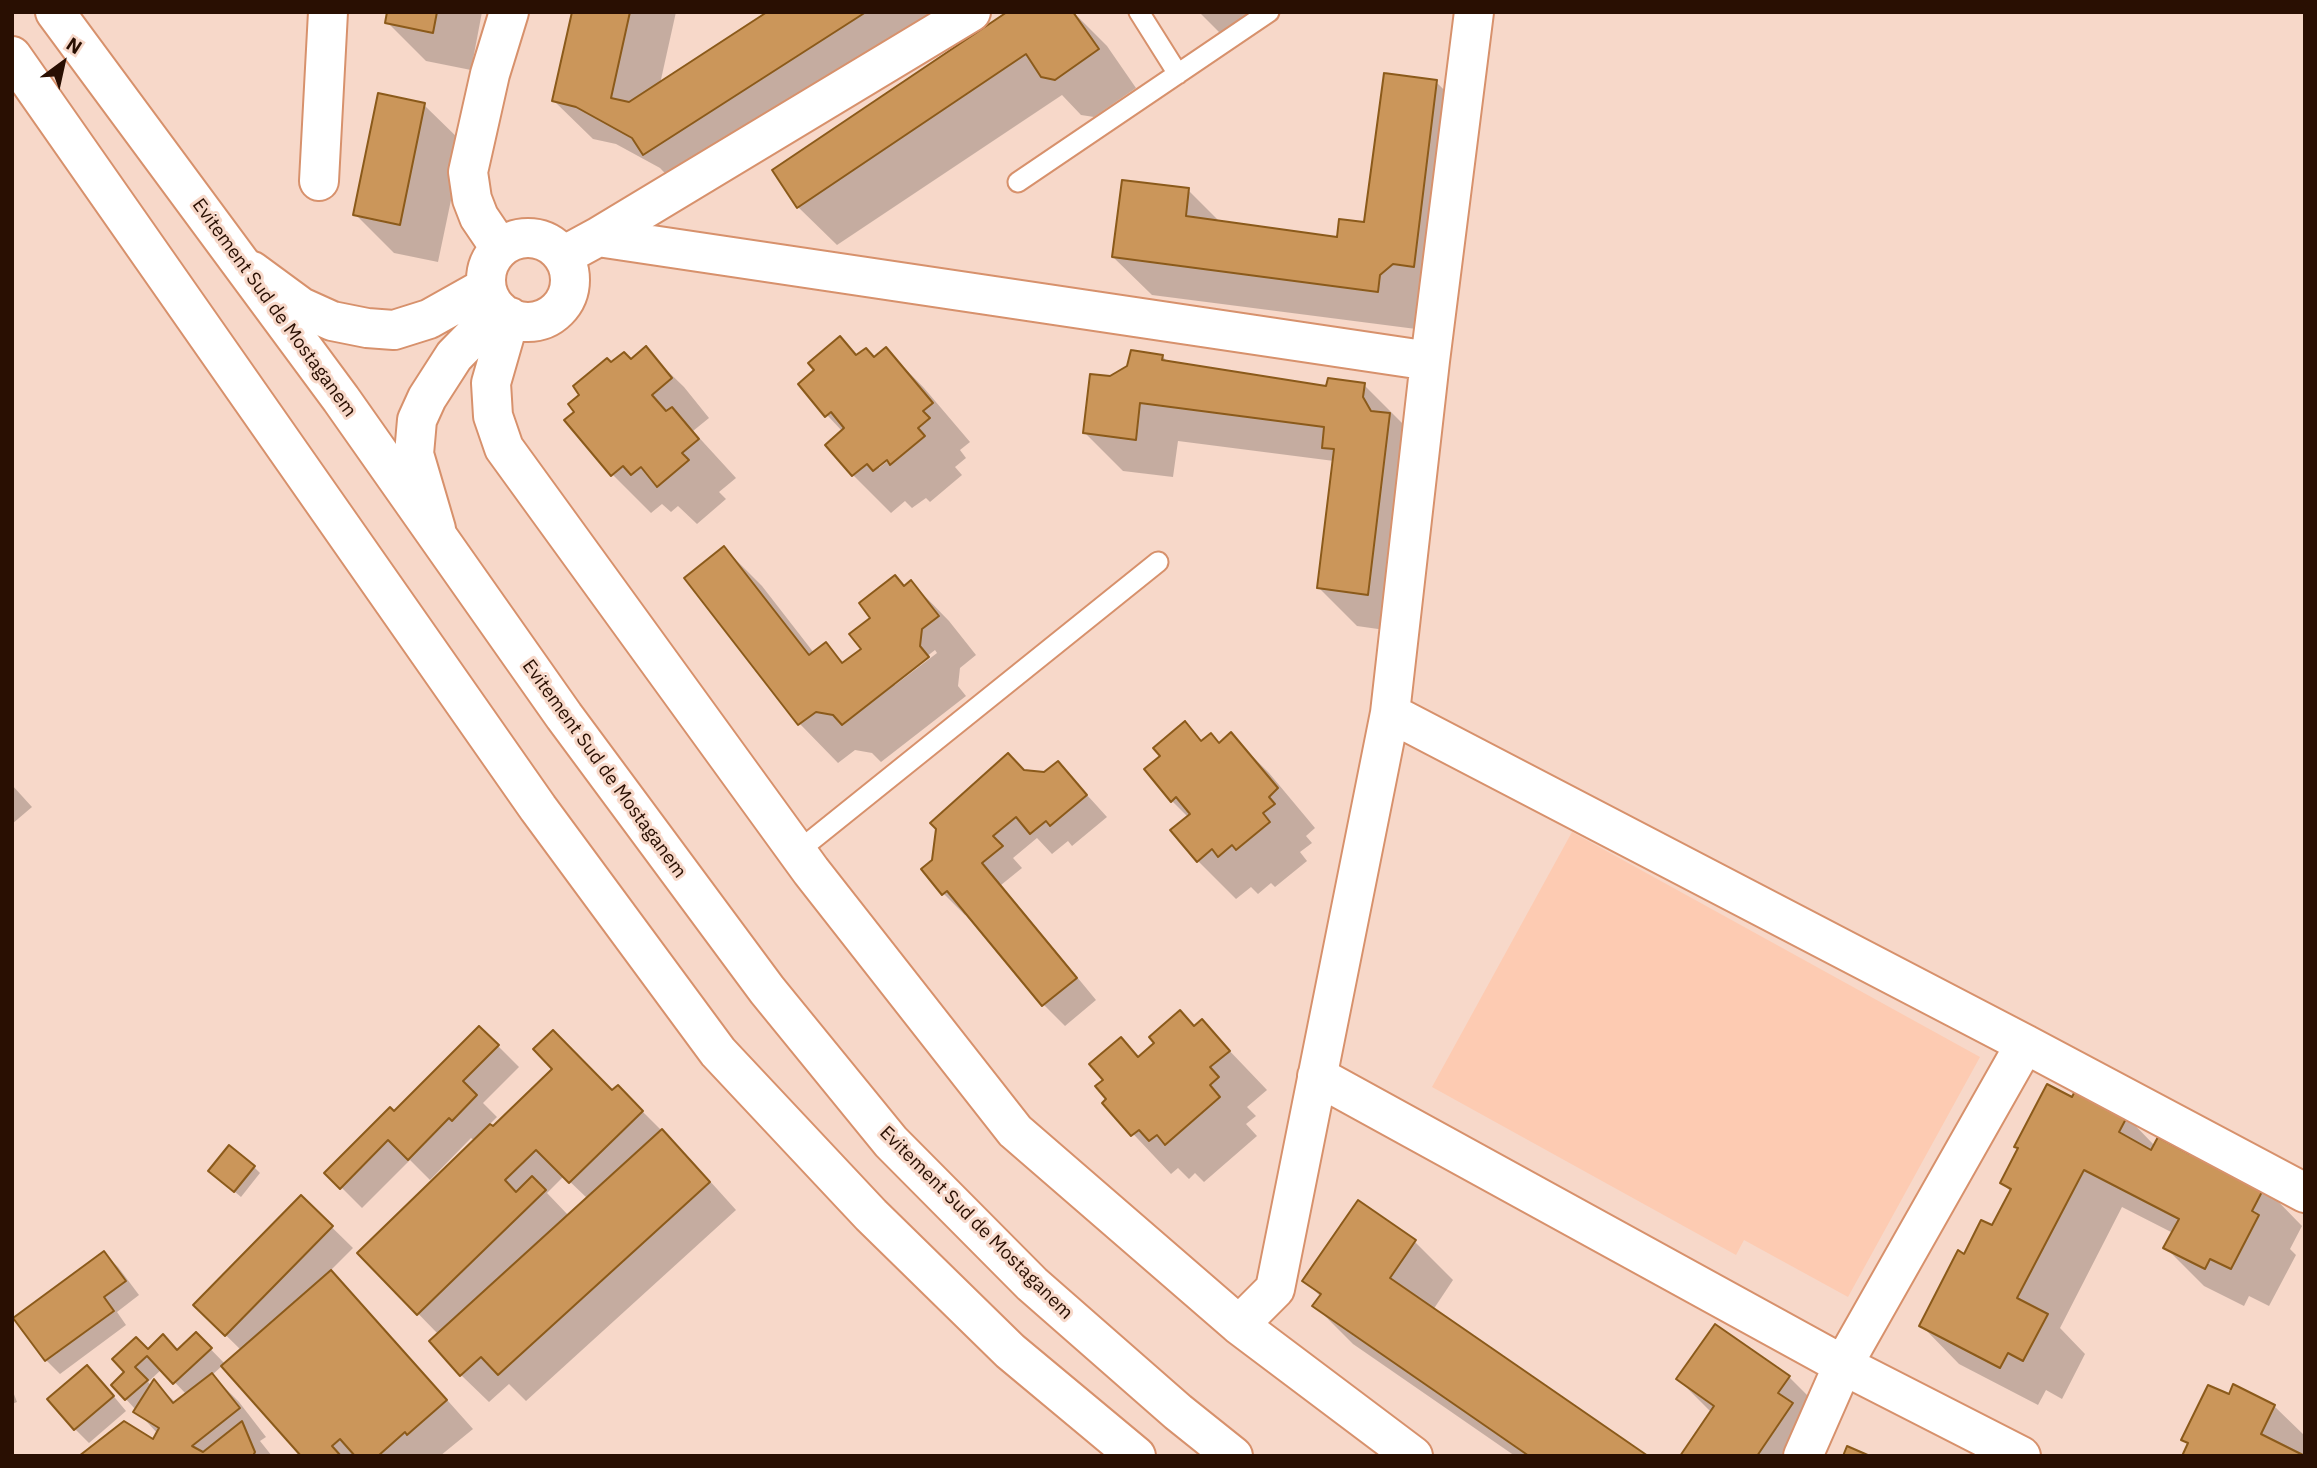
<!DOCTYPE html>
<html>
<head>
<meta charset="utf-8">
<style>
  body { margin:0 }
  #map { position:relative; width:2317px; height:1468px; overflow:hidden; background:#f7d8c9; font-family:"IBM Plex Sans",sans-serif }
  canvas { display:block }
  .frame { position:absolute; inset:0; border:14px solid #290f02; pointer-events:none }
  .north { position:absolute; left:28px; top:28px; width:70px; height:70px; -webkit-text-stroke:5px #f7d8c9; paint-order:stroke; rotate:33deg; font-size:19px; font-weight:700; line-height:28px; text-align:center; color:#290f02 }
  .north::after { content:''; display:block; margin:auto; width:24px; height:32px; background:#290f02; clip-path:polygon(50% 0,100% 100%,50% 72%,0 100%) }
</style>
</head>
<body>
<div id="map">
<canvas width="2317" height="1468"></canvas>
<div class="frame"></div>
<div class="north">N</div>
</div>
<script>
const g = document.querySelector('canvas').getContext('2d');
g.lineJoin = 'round';
function fill(path, color) { g.fillStyle = color; g.fill(path, 'evenodd'); }
const shape = rows => new Path2D(rows.map(r => 'M' + r).join(''));
function strokePath(path, color, width, dash) { g.strokeStyle = color; g.lineWidth = width; g.lineCap = dash ? 'butt' : 'round'; g.setLineDash(dash || []); g.stroke(path); }
function write(font, color, halo, rows, align = 'center') {
  g.font = font + ' "IBM Plex Sans",sans-serif'; g.lineWidth = 6; g.setLineDash([]); g.textBaseline = 'middle'; g.strokeStyle = halo; g.fillStyle = color; for (const [text, x, y, turn = 0] of rows) {
    g.save(); g.translate(x, y); g.rotate((+turn || 0) * Math.PI / 180); g.textAlign = isNaN(turn) ? turn : align; if (halo) g.strokeText(text, 0, 0); g.fillText(text, 0, 0); g.restore();
  }
}
const built = shape([
  [1572,832,1980,1057,1848,1297,1744,1240,1736,1255,1432,1087]
]);
const shadow = shape([
  [389,12,482,12,471,70,426,61,387,22],
  [573,12,676,12,660,84,770,12,963,12,683,192,660,168,616,144,593,139,554,101],
  [1073,12,1107,46,1136,88,1094,117,1081,115,1062,95,837,245,798,207],
  [1199,12,1265,12,1225,38],
  [1436,82,1475,120,1416,329,1152,295,1113,257,1188,190,1221,223,1338,239,1366,224],
  [424,105,463,143,438,262,394,253,355,214],
  [840,338,858,356,874,359,886,349,924,388,970,442,960,450,966,458,955,467,962,475,930,502,926,498,912,508,905,501,891,513,853,475,843,432,827,415,817,371],
  [894,456,879,468,879,464],
  [645,349,684,387,709,418,693,431,736,478,719,492,726,499,697,524,678,506,671,512,662,504,651,513,613,475,566,420,576,412,611,364,631,361],
  [1162,356,1168,362,1328,388,1364,385,1402,423,1402,427,1428,453,1406,633,1357,626,1319,588,1334,461,1178,441,1173,477,1123,471,1084,432,1110,378],
  [724,548,762,586,814,653,826,645,844,663,863,649,872,618,911,582,949,621,976,655,960,668,958,686,966,696,881,762,872,753,855,750,838,763,800,724,686,578],
  [935,650,937,653,895,685,893,683],
  [1185,724,1203,742,1220,744,1231,735,1269,773,1315,828,1306,836,1312,843,1300,852,1307,861,1275,887,1271,883,1258,894,1251,887,1236,899,1198,861,1173,830,1188,817,1172,801,1162,757],
  [1058,763,1107,817,1072,846,1068,841,1052,854,1037,838,1013,858,1022,868,1001,885,1096,1000,1065,1026,1044,1005,967,913,965,915,944,894,1025,771,1045,774],
  [12,785,32,807,12,824],
  [1202,1022,1267,1090,1247,1107,1256,1116,1246,1124,1257,1136,1204,1182,1195,1173,1189,1179,1178,1168,1171,1174,1104,1103,1139,1058,1195,1028],
  [498,1046,519,1067,483,1103,497,1117,489,1125,493,1129,612,1092,618,1087,690,1159,736,1210,526,1401,509,1384,489,1402,461,1375,439,1335,359,1253,475,1141,471,1138,430,1180,410,1160,362,1208,327,1173,394,1113],
  [564,1176,588,1199,569,1216,547,1193],
  [2073,1099,2127,1117,2155,1146,2191,1156,2264,1187,2302,1226,2290,1249,2296,1255,2269,1306,2249,1296,2244,1306,2204,1286,2166,1248,2173,1233,2122,1207,2060,1328,2085,1354,2062,1399,2046,1390,2038,1405,1959,1364,1921,1325,1965,1256,1993,1227,2011,1192,2002,1183,2019,1150,2016,1147],
  [254,1167,260,1173,241,1197,217,1177],
  [301,1197,353,1248,330,1271,358,1300,473,1429,440,1456,303,1456,223,1365,212,1375,239,1402,266,1437,260,1441,272,1456,81,1456,154,1441,158,1434,113,1385,148,1351,178,1352,196,1334,226,1365,242,1351,195,1305],
  [162,1369,187,1395,176,1403,154,1382,152,1386,148,1382],
  [1358,1203,1415,1242,1453,1280,1433,1310,1645,1456,1515,1456,1353,1344,1315,1306,1321,1297,1305,1281],
  [104,1253,118,1267,139,1295,117,1312,126,1325,60,1374,46,1360],
  [1789,1377,1827,1415,1817,1430,1830,1443,1821,1456,1682,1456,1712,1413,1678,1379],
  [101,1381,126,1411,89,1443,75,1429],
  [2234,1386,2274,1406,2305,1436,2305,1456,2184,1456,2189,1446,2183,1439,2229,1397],
  [12,1389,17,1402,12,1404]
]);
const building = shape([
  [387,12,437,12,433,33,385,23,387,12],
  [572,12,630,12,611,98,629,102,767,12,866,12,643,155,632,138,576,107,552,101,572,12],
  [1007,12,1073,12,1099,49,1055,80,1041,77,1026,54,797,208,772,170,1007,12],
  [1384,73,1437,80,1414,267,1393,264,1380,275,1378,292,1112,257,1122,180,1189,188,1186,216,1337,237,1339,219,1364,222,1384,73],
  [378,93,425,103,400,225,353,215,378,93],
  [840,336,856,355,866,348,874,357,886,347,933,403,923,411,930,418,918,428,925,436,890,465,887,460,873,471,867,464,852,476,825,445,844,428,831,412,825,417,798,384,814,370,808,363,840,336],
  [646,346,672,378,652,395,666,411,672,407,699,439,682,453,689,460,657,487,641,467,631,475,623,466,611,476,564,420,574,412,568,404,579,395,573,386,607,358,611,362,624,352,631,359,646,346],
  [1131,350,1163,355,1162,360,1326,386,1328,378,1365,383,1363,397,1371,411,1390,413,1368,595,1317,588,1334,449,1322,448,1324,427,1140,403,1136,440,1083,433,1090,374,1110,376,1127,366,1131,350],
  [724,546,809,655,826,642,842,663,861,649,849,634,870,618,859,603,895,575,904,586,911,580,939,616,922,629,920,646,929,657,842,725,833,715,816,712,798,725,684,578,724,546],
  [1185,721,1201,741,1211,733,1219,743,1231,732,1278,788,1269,797,1275,804,1263,813,1270,822,1236,850,1232,845,1218,857,1212,849,1197,862,1170,830,1190,814,1176,797,1171,802,1144,769,1160,756,1153,748,1185,721],
  [1008,753,1024,770,1044,772,1058,761,1087,795,1050,826,1046,821,1030,834,1016,817,993,836,1003,846,982,863,1077,978,1042,1006,947,891,942,895,921,869,932,860,936,829,930,823,1008,753],
  [1180,1010,1194,1026,1202,1019,1230,1051,1210,1067,1219,1077,1210,1085,1220,1097,1165,1145,1157,1135,1149,1141,1139,1130,1131,1136,1102,1103,1106,1099,1095,1086,1103,1080,1089,1064,1121,1037,1138,1057,1154,1043,1149,1037,1180,1010],
  [479,1026,499,1045,463,1081,477,1095,452,1121,449,1118,408,1160,388,1140,340,1189,324,1173,390,1107,394,1111,479,1026],
  [553,1030,612,1090,618,1085,643,1111,569,1183,536,1150,505,1180,516,1192,532,1176,546,1190,417,1315,357,1253,490,1124,493,1126,552,1069,533,1049,553,1030],
  [2047,1084,2072,1097,2076,1089,2128,1115,2119,1132,2151,1150,2158,1137,2190,1154,2193,1148,2265,1186,2252,1211,2259,1215,2231,1269,2210,1259,2205,1269,2163,1248,2179,1219,2084,1170,2017,1298,2048,1314,2023,1361,2008,1353,2000,1368,1919,1326,1958,1250,1964,1254,1981,1220,1992,1225,2011,1189,2000,1183,2018,1148,2014,1147,2047,1084],
  [662,1129,710,1182,498,1375,481,1357,460,1376,429,1341,662,1129],
  [229,1145,255,1166,234,1192,208,1171,229,1145],
  [301,1195,333,1226,225,1336,193,1305,301,1195],
  [1358,1200,1416,1240,1390,1278,1648,1456,1529,1456,1312,1306,1321,1294,1302,1281,1358,1200],
  [104,1251,126,1281,104,1297,114,1311,45,1361,13,1318,104,1251],
  [331,1270,447,1400,407,1435,405,1432,378,1456,355,1456,340,1439,332,1446,341,1456,301,1456,221,1366,331,1270],
  [1715,1324,1790,1376,1778,1393,1793,1403,1757,1456,1680,1456,1714,1406,1676,1379,1715,1324],
  [196,1332,212,1348,173,1384,147,1356,135,1367,148,1380,125,1400,111,1385,124,1372,112,1359,136,1337,148,1349,163,1334,177,1350,196,1332],
  [87,1365,114,1396,74,1430,47,1399,87,1365],
  [212,1373,240,1408,192,1446,203,1452,242,1421,255,1452,253,1456,79,1456,124,1421,153,1439,159,1428,133,1412,154,1379,173,1403,212,1373],
  [2233,1384,2275,1405,2261,1434,2305,1456,2182,1456,2188,1443,2181,1440,2208,1385,2229,1394,2233,1384],
  [1847,1446,1870,1456,1843,1456,1847,1446]
]);
const service = shape([
  [1139,12,1178,74],
  [1018,182,1269,12],
  [797,852,1158,562]
]);
const minor = shape([
  [319,181,328,12],
  [598,237,971,12],
  '486 280a42 42 0 1 1 84 0a42 42 0 1 1-84 0Z',
  [500,248,479,217,472,199,468,172,490,74,509,12],
  [563,256,598,237,1430,361],
  [252,271,301,307,332,321,367,328,394,330,429,319,486,287],
  [510,317,491,383,493,416,504,448,811,871,1015,1131,1239,1325,1413,1456],
  [436,529,414,454,417,420,427,398,454,356,499,310],
  [1390,713,2025,1044,2305,1193],
  [1317,1076,1843,1365,2021,1456],
  [1239,1325,1275,1289,1390,713,1430,361,1474,12],
  [1803,1456,1843,1365,2025,1044]
]);
const trunk = shape([
  [55,12,341,399,564,716,767,990,891,1142,1032,1284,1178,1412,1233,1456],
  [12,56,538,808,718,1052,871,1215,1010,1351,1136,1456]
]);
const streetNames = [
  ["Evitement Sud de Mostaganem",274,308,54],
  ["Evitement Sud de Mostaganem",604,769,54],
  ["Evitement Sud de Mostaganem",976,1223,45]
];
fill(built, '#fdcbb2');
fill(shadow, '#0003');
fill(building, '#cb965a');
strokePath(building, '#8b5a1a', 2);
strokePath(service, '#d7916c', 23);
strokePath(minor, '#d7916c', 42);
strokePath(trunk, '#d7916c', 42);
strokePath(service, '#fff', 19);
strokePath(minor, '#fff', 38);
strokePath(trunk, '#fff', 38);
write('19px', '#290f02', '#f7d8c9', streetNames);
</script>
</body>
</html>
